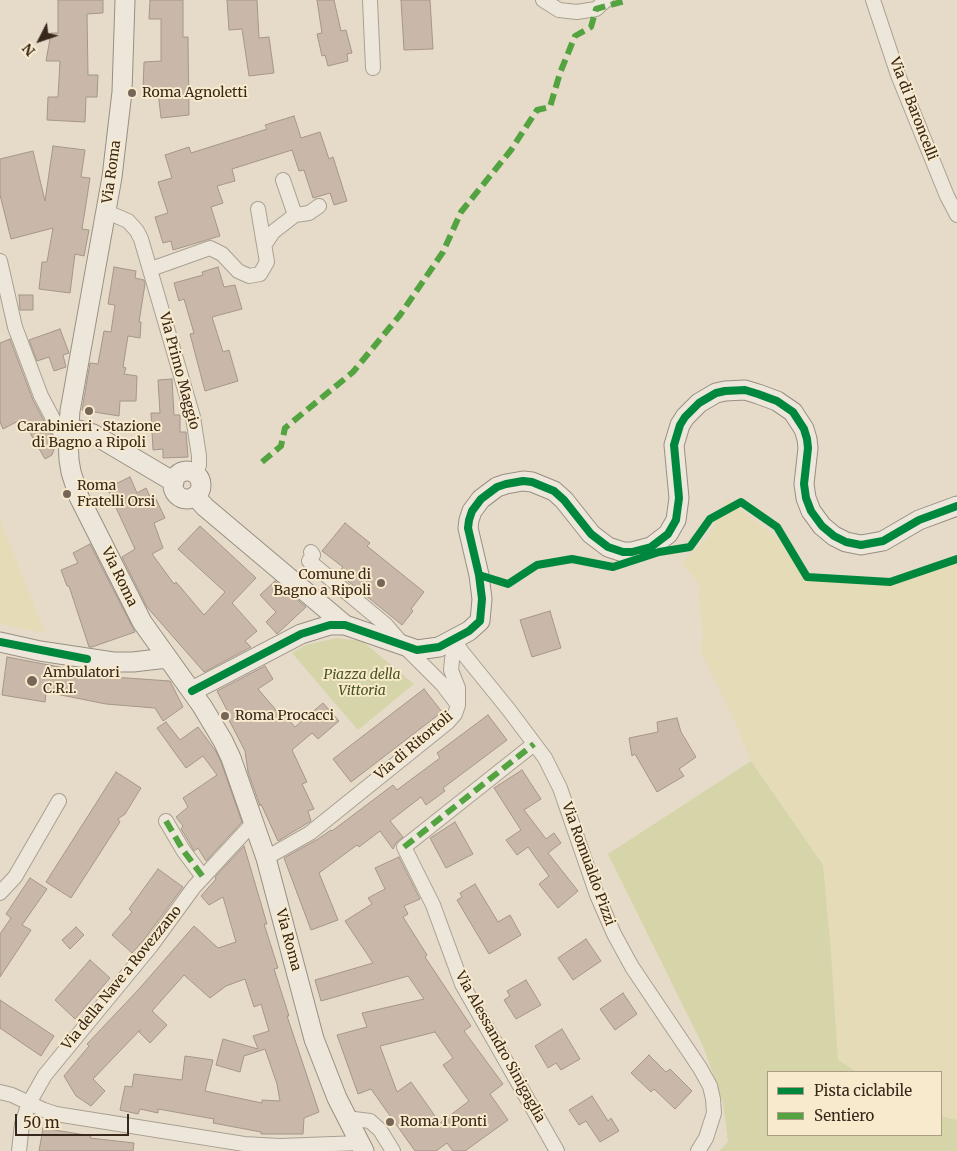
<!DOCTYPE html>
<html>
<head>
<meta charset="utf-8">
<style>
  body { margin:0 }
  #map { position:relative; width:957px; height:1151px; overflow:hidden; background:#e5dbc8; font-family:Merriweather,serif }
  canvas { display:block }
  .legend { position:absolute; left:767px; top:1071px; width:175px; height:65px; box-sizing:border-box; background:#f8eacc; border:1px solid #ab9c85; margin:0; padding:6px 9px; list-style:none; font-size:15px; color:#38271b }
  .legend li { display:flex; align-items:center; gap:10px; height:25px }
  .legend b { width:25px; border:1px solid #ab9c85 }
  .north { position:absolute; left:15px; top:15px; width:50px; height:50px; -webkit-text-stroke:4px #f8eacc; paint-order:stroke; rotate:229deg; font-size:14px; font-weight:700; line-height:20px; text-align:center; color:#38271b }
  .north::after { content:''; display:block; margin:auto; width:18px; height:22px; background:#38271b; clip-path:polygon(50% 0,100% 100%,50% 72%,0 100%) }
  .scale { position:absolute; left:15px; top:1114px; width:114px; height:22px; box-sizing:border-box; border:2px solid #38271b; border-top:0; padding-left:6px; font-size:15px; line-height:18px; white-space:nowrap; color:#38271b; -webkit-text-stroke:4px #f8eacc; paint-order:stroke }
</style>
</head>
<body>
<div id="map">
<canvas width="957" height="1151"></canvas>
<ul class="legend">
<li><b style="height:6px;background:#00873e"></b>Pista ciclabile</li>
<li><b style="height:6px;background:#53a340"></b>Sentiero</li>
</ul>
<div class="north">N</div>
<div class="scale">50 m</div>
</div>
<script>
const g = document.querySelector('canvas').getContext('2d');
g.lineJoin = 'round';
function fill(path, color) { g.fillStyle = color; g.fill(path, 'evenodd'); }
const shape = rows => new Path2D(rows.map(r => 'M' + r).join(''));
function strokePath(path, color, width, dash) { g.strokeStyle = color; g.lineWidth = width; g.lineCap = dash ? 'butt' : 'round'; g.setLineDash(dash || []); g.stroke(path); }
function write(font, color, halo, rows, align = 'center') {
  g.font = font + ' Merriweather,serif'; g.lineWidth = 4; g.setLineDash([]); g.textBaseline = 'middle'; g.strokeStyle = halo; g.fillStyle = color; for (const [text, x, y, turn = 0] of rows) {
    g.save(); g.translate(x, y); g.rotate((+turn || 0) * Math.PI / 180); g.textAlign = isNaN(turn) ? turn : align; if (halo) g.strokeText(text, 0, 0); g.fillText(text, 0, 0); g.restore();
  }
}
const farmland = shape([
  [727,499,776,537,807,577,890,582,957,559,957,1120,941,1116,941,1072,857,1072,838,1060,831,952,823,865,751,761,731,713,701,652,703,632,698,590,701,585,681,563,708,537],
  [0,519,45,633,0,624]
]);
const green = shape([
  [336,638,362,641,414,684,358,730,292,653,306,645],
  [751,761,823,865,831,952,838,1060,857,1072,768,1072,768,1135,941,1135,941,1116,957,1120,957,1151,719,1151,728,1142,723,1102,703,1046,608,854]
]);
const building = shape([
  [58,0,103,0,103,13,87,14,88,75,98,75,97,97,86,97,85,122,47,120,48,97,58,97,60,61,46,61,51,33,58,33,58,0],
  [150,0,183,0,183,37,188,37,189,115,161,118,158,91,143,91,144,62,161,61,161,19,149,19,150,0],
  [227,0,257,0,259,38,269,37,274,73,249,76,242,29,229,30,227,0],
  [317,0,334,0,341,31,346,30,352,53,347,54,348,61,328,66,325,55,322,56,317,34,322,33,317,0],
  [401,0,430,0,433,49,404,50,401,0],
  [294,116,301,138,320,132,329,159,333,157,347,201,334,205,330,193,313,198,304,170,299,171,292,150,232,169,235,181,217,186,223,203,211,207,220,236,173,250,171,241,163,243,155,217,168,213,158,182,172,178,165,155,189,147,191,153,267,129,265,125,294,116],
  [53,146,85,150,81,177,90,178,82,229,89,230,84,256,75,254,70,293,39,289,42,262,47,262,53,228,11,239,0,195,0,159,33,151,45,201,53,146],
  [114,267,136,271,135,278,144,280,145,284,139,322,141,322,140,338,128,336,123,367,126,368,124,374,137,376,136,401,120,401,119,416,82,410,90,363,98,364,104,331,111,332,115,305,108,304,114,267],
  [218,267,224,287,235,285,242,309,212,317,223,352,229,350,238,381,205,391,190,334,194,333,184,299,179,301,174,283,203,275,202,272,218,267],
  [19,295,33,295,33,310,20,310,19,295],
  [60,329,69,353,63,355,66,367,54,371,49,357,37,361,29,340,60,329],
  [10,339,33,400,51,434,57,441,52,455,45,459,22,419,3,429,0,422,0,343,10,339],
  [172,379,174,415,180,415,180,432,186,432,188,457,163,458,163,449,153,450,151,413,160,413,158,380,172,379],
  [130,477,137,493,146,488,151,499,155,497,165,518,154,523,163,548,152,554,174,584,176,582,204,615,225,592,178,549,200,526,256,578,232,603,257,631,245,641,251,647,204,672,147,607,122,557,135,549,107,488,130,477],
  [345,523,370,543,367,546,424,592,411,609,413,611,402,625,338,573,343,567,322,551,345,523],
  [90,544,135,632,92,647,89,647,69,586,67,586,61,570,78,563,73,553,90,544],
  [275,581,306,607,277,634,266,622,276,612,260,595,275,581],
  [550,611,561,648,532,657,520,620,550,611],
  [7,657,112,677,170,681,183,707,163,721,155,708,106,704,46,692,45,702,2,695,7,657],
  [265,666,273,679,258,689,282,717,285,715,295,727,323,703,339,721,318,739,312,733,292,750,307,782,302,784,314,809,308,811,311,821,278,841,261,804,260,806,248,772,245,751,228,718,230,716,217,691,265,666],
  [424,689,442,712,351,782,333,759,424,689],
  [488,715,507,740,443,788,445,791,426,805,421,797,390,821,403,837,396,843,393,849,380,831,359,847,357,845,319,873,338,920,311,930,284,858,318,839,331,830,332,831,393,785,397,790,440,758,437,753,488,715],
  [677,718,681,732,696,757,679,769,684,776,657,792,635,754,632,756,629,738,658,732,657,722,677,718],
  [166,722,180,740,198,727,215,750,221,762,242,822,206,861,198,848,194,851,189,842,181,829,183,826,176,817,188,807,183,798,217,775,203,756,186,768,157,728,166,722],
  [522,770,541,799,524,810,546,839,554,833,561,843,548,853,578,891,558,908,539,884,549,876,528,847,517,855,506,840,521,830,494,788,522,770],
  [116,772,141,788,125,814,118,819,120,822,71,898,46,882,116,772],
  [455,822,473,854,446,868,430,838,455,822],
  [244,846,267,924,264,924,278,968,274,969,289,1016,287,1016,319,1112,304,1118,303,1134,261,1134,261,1132,213,1123,214,1119,158,1109,158,1113,140,1109,138,1114,120,1110,125,1086,132,1087,134,1074,182,1080,185,1056,213,1060,205,1091,262,1103,262,1100,280,1101,277,1084,265,1049,244,1056,240,1072,216,1065,223,1039,258,1049,253,1036,269,1031,261,1004,254,1007,245,979,226,986,210,998,184,975,152,1011,167,1025,150,1043,139,1032,140,1030,94,1078,93,1079,105,1091,91,1106,76,1096,64,1076,89,1046,87,1044,139,989,194,926,218,948,236,942,223,897,209,905,201,896,216,879,215,877,244,846],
  [399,857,420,899,404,906,408,914,403,917,427,955,425,957,471,1026,464,1031,503,1084,490,1094,508,1120,465,1151,453,1151,447,1143,436,1151,415,1151,371,1089,358,1094,337,1035,367,1027,362,1013,424,999,408,976,321,1001,315,980,373,963,345,921,372,904,368,898,385,889,375,868,399,857],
  [435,1032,453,1058,443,1065,469,1101,440,1123,411,1082,397,1092,380,1046,435,1032],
  [158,869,183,887,143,941,132,953,112,935,132,912,129,909,158,869],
  [30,878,47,889,22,925,31,930,0,977,0,934,11,918,6,914,30,878],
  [475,884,498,922,510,915,521,935,489,954,457,900,462,897,460,893,475,884],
  [76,927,84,935,70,949,62,940,76,927],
  [586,939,601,961,573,980,558,958,586,939],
  [90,960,110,978,75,1019,55,1000,90,960],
  [526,980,541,1005,516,1019,504,1000,510,996,507,991,526,980],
  [623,993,637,1014,615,1030,600,1009,623,993],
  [0,1000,54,1036,41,1056,0,1028,0,1000],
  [562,1029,580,1059,561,1070,556,1063,548,1068,535,1046,562,1029],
  [649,1055,666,1072,670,1069,692,1091,675,1109,654,1089,651,1092,631,1073,649,1055],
  [592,1096,608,1121,611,1118,619,1131,600,1142,586,1121,579,1125,569,1110,592,1096],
  [43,1128,91,1136,90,1138,134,1143,133,1151,39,1151,43,1128]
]);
const street = shape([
  [370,0,373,68],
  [543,0,559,10,577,12,596,9,606,0],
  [873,0,898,75,947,196,957,215],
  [107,212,128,221,137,231,141,239,193,417,199,456,199,465,196,474],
  [295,215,309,213,319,206],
  [265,244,273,232,295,215,283,180],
  [0,261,15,327,41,396,59,430,69,431],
  [151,269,210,248,222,254,238,271,249,276,260,274,267,262,258,209],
  [311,552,313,555,309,561,386,625,406,648,442,684,458,705],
  [454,640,462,652,509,710,545,758,560,788,597,895,614,934,632,967,700,1068,710,1086,713,1099,714,1113,706,1138,698,1151],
  [534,744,404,847,433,905,462,984,557,1151],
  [166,821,183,850,203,877],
  [266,858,310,833,448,722,455,714,458,705,458,688,451,670,454,640],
  [0,893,15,877,59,801],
  [0,1092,12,1095,44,1110,56,1114,244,1144,280,1146,360,1143],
  [346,1118,370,1121,380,1130,393,1151],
  [19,1151,22,1124,29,1103,45,1075,151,946,194,887,254,822]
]);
const secondary = shape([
  [125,0,122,92,112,177,70,411,68,439,69,460,71,472,79,497,142,622,202,706,223,741,231,758,266,858,314,1039,337,1098,364,1151],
  [69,431,78,430,93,434,174,482],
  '173 485a14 14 0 1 1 28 0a14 14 0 1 1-28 0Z',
  [195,496,205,507,345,625],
  [0,642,40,651,113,662,133,662,167,658],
  [192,691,301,634,330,625,345,625,417,650,439,647,469,631,480,621,482,599,479,575,468,528,469,520,472,511,481,499,497,487,506,484,523,481,532,482,554,491,564,500,591,534,608,547,623,552,632,552,651,547,668,534,676,520,679,498,674,445,680,425,685,417,699,403,716,393,725,391,745,390,758,394,777,401,793,412,804,429,807,439,808,448,804,484,806,498,811,511,822,526,834,536,846,542,861,545,883,541,919,520,957,506]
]);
const quiet = shape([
  [262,462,281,446,285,428,353,372,400,315,443,252,461,212,511,150,537,110,550,107,560,73,575,36,591,27,596,9,628,0],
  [166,821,183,850,203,877],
  [404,847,534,744]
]);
const cycleway = shape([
  [479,575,508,584,537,565,572,559,613,567,659,552,690,547,710,519,741,502,777,527,807,577,890,582,957,559],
  [0,642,87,659],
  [192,691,301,634,330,625,345,625,417,650,439,647,469,631,480,621,482,599,479,575,468,528,469,520,472,511,481,499,497,487,506,484,523,481,532,482,554,491,564,500,591,534,608,547,623,552,632,552,651,547,668,534,676,520,679,498,674,445,680,425,685,417,699,403,716,393,725,391,745,390,758,394,777,401,793,412,804,429,807,439,808,448,804,484,806,498,811,511,822,526,834,536,846,542,861,545,883,541,919,520,957,506]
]);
const markers = [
  [132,93,5,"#756658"],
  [89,411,5,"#756658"],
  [67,494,5,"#756658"],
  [381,583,5,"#756658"],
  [32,681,6,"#756658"],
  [225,716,5,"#756658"],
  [390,1122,5,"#756658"]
];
const poiNames = [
  ["Roma Agnoletti",142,93],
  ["Carabinieri . Stazione",89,427,"center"],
  ["di Bagno a Ripoli",89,443,"center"],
  ["Roma",77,486],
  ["Fratelli Orsi",77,502],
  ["Comune di",371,575,"right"],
  ["Bagno a Ripoli",371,591,"right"],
  ["Ambulatori",43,673],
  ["C.R.I.",43,689],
  ["Roma Procacci",235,716],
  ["Roma I Ponti",400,1122]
];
const streetNames = [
  ["Via di Baroncelli",913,109,69],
  ["Via Roma",112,172,-82],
  ["Via Primo Maggio",179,371,75],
  ["Via Roma",119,577,64],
  ["Via di Ritortoli",414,746,-40],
  ["Via Romualdo Pizzi",588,864,70],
  ["Via Roma",288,940,75],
  ["Via della Nave a Rovezzano",122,978,-51],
  ["Via Alessandro Sinigaglia",500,1047,61]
];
const parkNames = [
  ["Piazza della",362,675],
  ["Vittoria",362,691]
];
fill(farmland, '#e6dbb7');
fill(green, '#d6d4a9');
fill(building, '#c9b8a9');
strokePath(building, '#a59688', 1);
strokePath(street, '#aaa092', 16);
strokePath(secondary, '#998f82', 21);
strokePath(street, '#ece6db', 14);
strokePath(secondary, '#ece6db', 19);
strokePath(quiet, '#53a340', 6, [12, 6]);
strokePath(cycleway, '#00873e', 8);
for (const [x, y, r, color] of markers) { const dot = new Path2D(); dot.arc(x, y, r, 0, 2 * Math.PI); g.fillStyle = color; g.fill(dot); strokePath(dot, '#f8eacc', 2); }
write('14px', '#38271b', '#f8eacc', poiNames, 'left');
write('14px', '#38271b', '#f8eacc', streetNames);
write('italic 14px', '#4a5620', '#f8eacc', parkNames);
</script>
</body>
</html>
